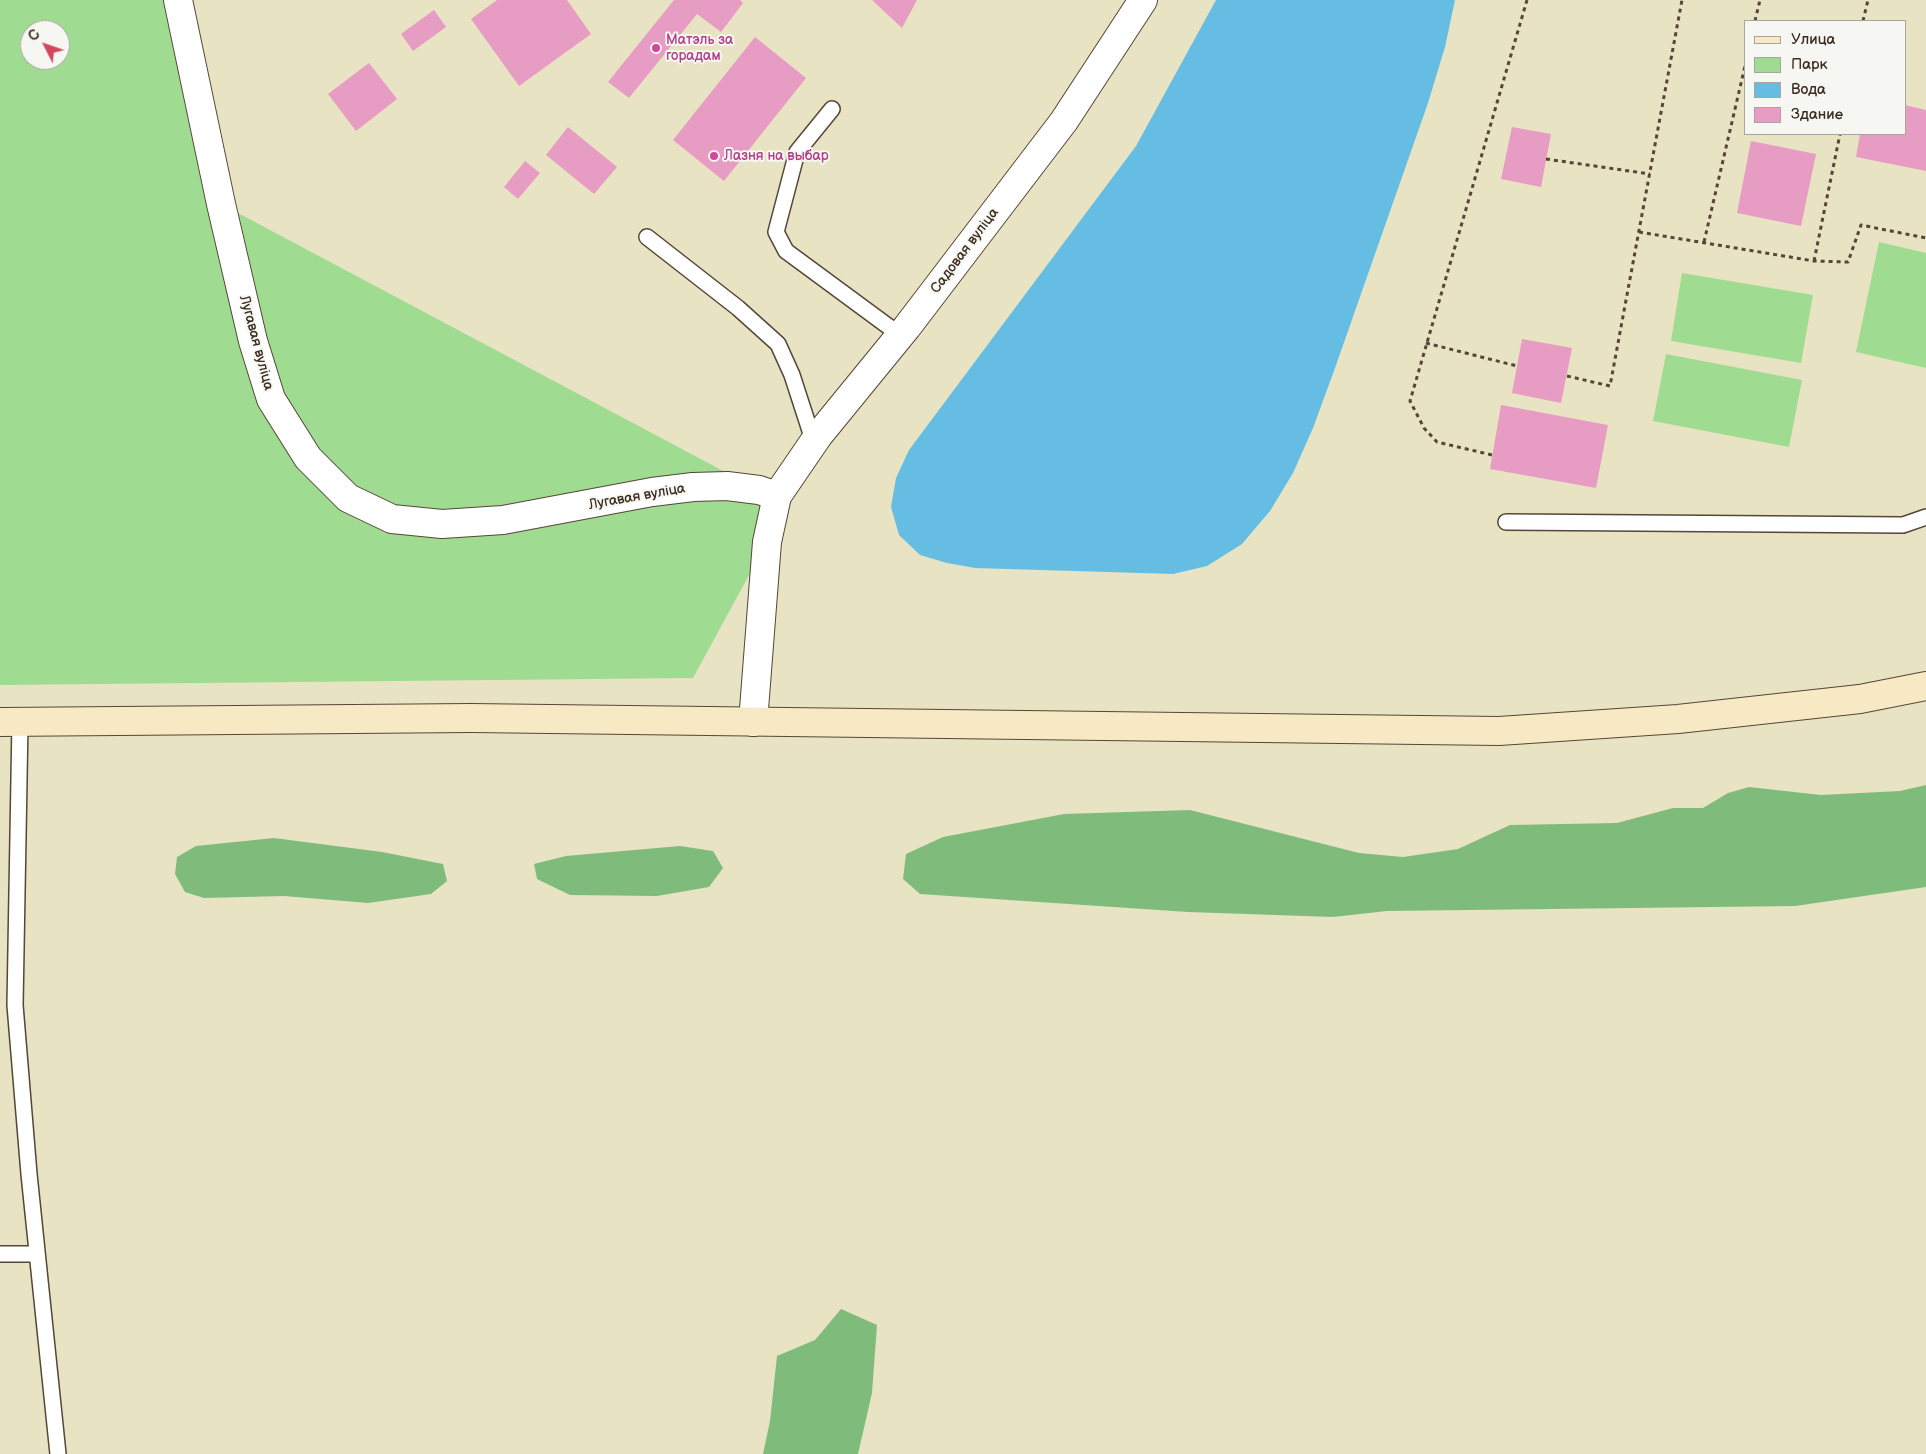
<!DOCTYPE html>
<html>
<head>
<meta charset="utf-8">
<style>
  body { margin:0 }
  #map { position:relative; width:1926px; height:1454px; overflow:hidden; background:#e8e3c3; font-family:"Balsamiq Sans",sans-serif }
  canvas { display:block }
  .legend { position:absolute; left:1744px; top:20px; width:162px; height:115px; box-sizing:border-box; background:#f6f6f2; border:1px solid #aba49d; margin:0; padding:6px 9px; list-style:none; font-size:15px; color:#3b2a1e }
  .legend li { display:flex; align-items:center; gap:10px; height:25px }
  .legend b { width:25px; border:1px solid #aba49d }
  .north { position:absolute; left:20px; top:20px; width:50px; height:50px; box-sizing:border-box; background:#f6f6f2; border:1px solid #aba49d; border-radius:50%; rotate:311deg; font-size:14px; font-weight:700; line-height:20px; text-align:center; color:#3b2a1e }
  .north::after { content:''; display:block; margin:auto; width:18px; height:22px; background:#d1495b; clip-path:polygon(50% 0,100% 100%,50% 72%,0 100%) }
</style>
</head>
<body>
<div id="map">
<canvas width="1926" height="1454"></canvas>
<ul class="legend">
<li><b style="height:6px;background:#f7e9c3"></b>Улица</li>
<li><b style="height:14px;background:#9fdc91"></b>Парк</li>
<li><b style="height:14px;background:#66bde3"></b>Вода</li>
<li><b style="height:14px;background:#e79cc3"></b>Здание</li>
</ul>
<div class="north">С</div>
</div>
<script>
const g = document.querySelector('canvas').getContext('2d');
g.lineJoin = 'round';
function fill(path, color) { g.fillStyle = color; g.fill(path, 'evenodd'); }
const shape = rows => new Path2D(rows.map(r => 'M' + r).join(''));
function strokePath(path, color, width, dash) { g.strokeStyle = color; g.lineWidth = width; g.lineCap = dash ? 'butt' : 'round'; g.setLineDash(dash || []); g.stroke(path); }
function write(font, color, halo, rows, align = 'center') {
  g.font = font + ' "Balsamiq Sans",sans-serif'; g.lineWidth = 4; g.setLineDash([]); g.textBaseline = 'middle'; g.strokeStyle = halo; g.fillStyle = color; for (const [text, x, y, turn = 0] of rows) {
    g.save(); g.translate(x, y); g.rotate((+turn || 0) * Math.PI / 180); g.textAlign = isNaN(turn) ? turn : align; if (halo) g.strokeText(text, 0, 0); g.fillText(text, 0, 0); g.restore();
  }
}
const green = shape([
  [0,0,178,0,221,204,759,490,767,542,693,678,0,685],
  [30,30,60,30,60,60,30,60],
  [1879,242,1926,253,1926,368,1856,352],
  [1682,273,1813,295,1801,363,1671,341],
  [1666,354,1802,380,1789,447,1653,421]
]);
const forest = shape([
  [1926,785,1926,887,1795,906,1387,911,1333,917,1188,912,920,894,903,879,906,854,943,837,1064,814,1190,810,1359,853,1403,857,1458,849,1510,825,1617,823,1673,808,1703,808,1728,793,1749,787,1821,795,1900,791],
  [274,838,382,852,443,864,447,881,431,894,368,903,284,896,204,898,185,892,175,874,177,857,196,846],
  [680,846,713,851,723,868,709,887,657,896,570,895,537,879,534,864,566,856],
  [841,1309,877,1325,872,1393,858,1454,763,1454,770,1421,777,1356,815,1340]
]);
const water = shape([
  [1216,0,1455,0,1445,47,1428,103,1335,368,1313,428,1293,473,1270,511,1242,544,1207,566,1173,574,975,568,947,563,920,555,899,535,891,507,896,478,909,450,1136,146]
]);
const building = shape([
  [497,0,567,0,591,34,519,86,471,19],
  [674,0,740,0,743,3,721,32,697,14,629,98,608,82],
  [872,0,917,0,902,28],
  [434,10,446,27,413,51,401,34],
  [755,37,806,78,724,181,673,140],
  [369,63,397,99,356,131,328,94],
  [1905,105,1926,110,1926,171,1856,157,1860,134,1905,134],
  [568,127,617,167,594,194,546,155],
  [1512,127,1551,134,1541,187,1501,179],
  [1751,141,1816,154,1801,226,1737,213],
  [525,161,540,173,518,199,504,187],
  [1522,339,1572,348,1561,403,1512,393],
  [1501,405,1608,425,1596,488,1490,469]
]);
const path = shape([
  [1755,21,1760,0],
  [1863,21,1868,0],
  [1546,159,1650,174],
  [1639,232,1814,261,1848,262,1861,225,1926,238],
  [1704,242,1745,66],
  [1814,261,1840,134],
  [1426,343,1517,366],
  [1567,376,1610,386,1682,0],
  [1492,455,1437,442,1424,428,1410,401,1527,0]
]);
const service = shape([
  [832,109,797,152,776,232,786,251,900,335],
  [647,237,738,308,778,344,792,375,814,443],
  [1506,522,1903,525,1926,517],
  [20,722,15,1005,29,1174,58,1454],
  [0,1254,37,1254]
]);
const minor = shape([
  [178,0,221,204,253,341,271,399,308,458,348,498,392,519,442,524,503,520,652,492,693,487,727,486,759,490,777,496]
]);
const tertiary = shape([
  [753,722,767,542,777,496,818,436,907,327,1064,121,1143,0]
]);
const secondary = shape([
  [0,722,471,718,1499,731,1678,719,1860,699,1926,686]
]);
const markers = [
  [656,48,5,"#d1479c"],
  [714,156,5,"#d1479c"]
];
const hotelNames = [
  ["Матэль за",666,40],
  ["горадам",666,56],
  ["Лазня на выбар",724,156]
];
const streetNames = [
  ["Садовая вуліца",965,251,-53],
  ["Лугавая вуліца",256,343,75],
  ["Лугавая вуліца",637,497,-10]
];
fill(green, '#9fdc91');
fill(forest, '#7fbc7b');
fill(water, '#66bde3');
fill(building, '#e79cc3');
strokePath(service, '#554637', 18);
strokePath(minor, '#554637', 30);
strokePath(tertiary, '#554637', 30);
strokePath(secondary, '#554637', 30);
strokePath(path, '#554637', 3, [4, 4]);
strokePath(service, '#fff', 15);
strokePath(minor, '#fff', 28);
strokePath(tertiary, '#fff', 28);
strokePath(secondary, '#f7e9c3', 28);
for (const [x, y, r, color] of markers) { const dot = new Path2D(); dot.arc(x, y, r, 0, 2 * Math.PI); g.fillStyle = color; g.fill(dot); strokePath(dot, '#f6f6f2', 2); }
write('14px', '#b23c85', '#f6f6f2', hotelNames, 'left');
write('14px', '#3b2a1e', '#f6f6f2', streetNames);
</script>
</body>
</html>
